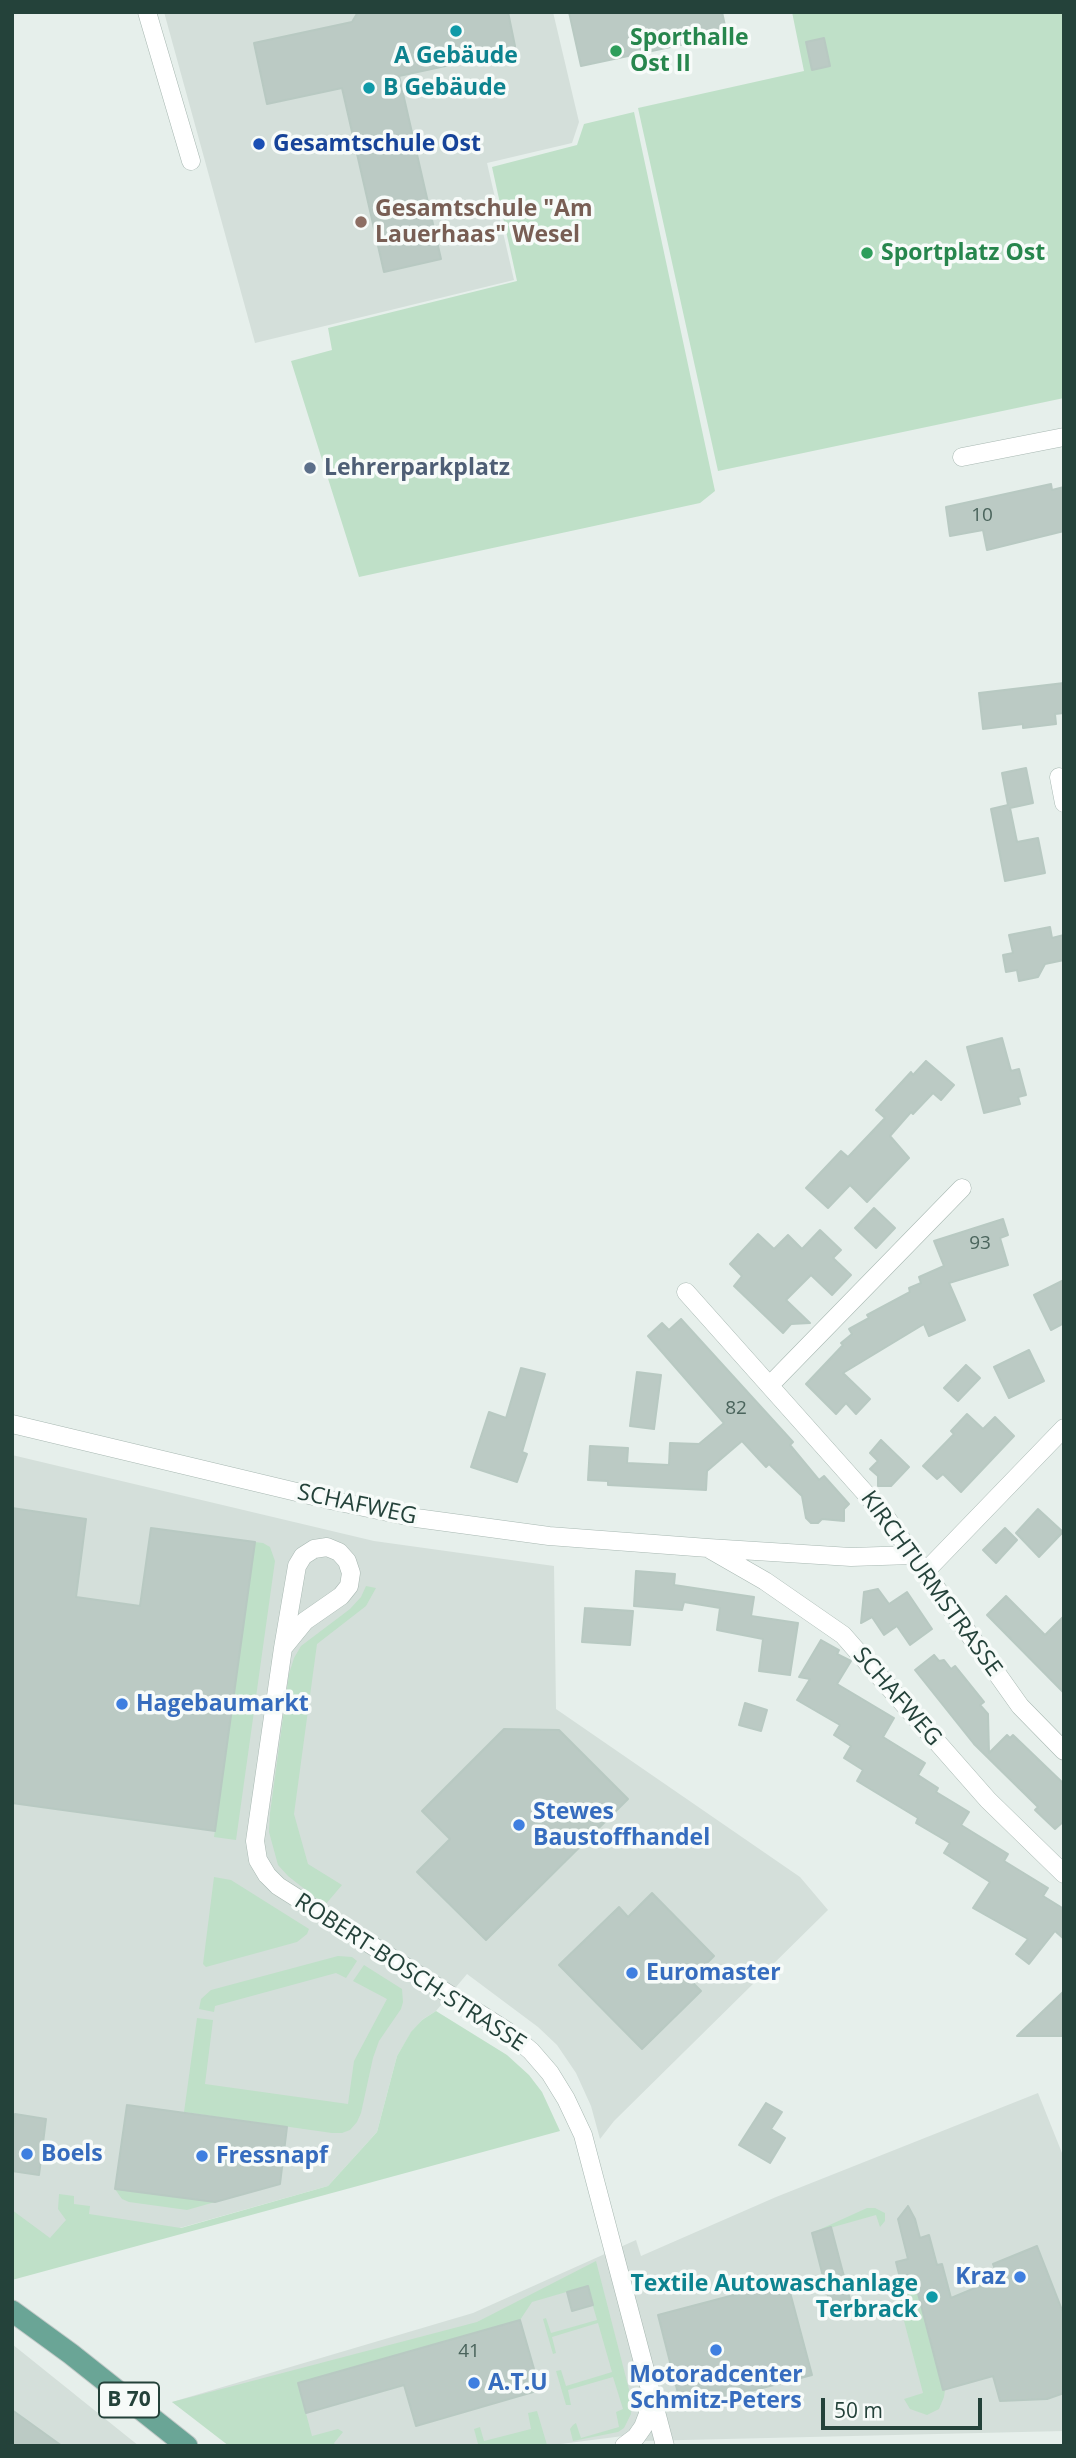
<!DOCTYPE html>
<html>
<head>
<meta charset="utf-8">
<style>
  body { margin:0 }
  #map { position:relative; width:1076px; height:2458px; overflow:hidden; background:#e6efeb; font-family:"Open Sans",sans-serif }
  canvas { display:block }
  .frame { position:absolute; inset:0; border:14px solid #24423a; pointer-events:none }
  .scale { position:absolute; left:821px; top:2398px; width:161px; height:32px; box-sizing:border-box; border:4px solid #24423a; border-top:0; padding-left:9px; font-size:21px; line-height:24px; white-space:nowrap; color:#24423a; -webkit-text-stroke:5px #f7fbf9; paint-order:stroke }
</style>
</head>
<body>
<div id="map">
<canvas width="1076" height="2458"></canvas>
<div class="frame"></div>
<div class="scale">50 m</div>
</div>
<script>
const g = document.querySelector('canvas').getContext('2d');
g.lineJoin = 'round';
function fill(path, color) { g.fillStyle = color; g.fill(path, 'evenodd'); }
const shape = rows => new Path2D(rows.map(r => 'M' + r).join(''));
function strokePath(path, color, width, dash) { g.strokeStyle = color; g.lineWidth = width; g.lineCap = dash ? 'butt' : 'round'; g.setLineDash(dash || []); g.stroke(path); }
function write(font, color, halo, rows, align = 'center') {
  g.font = font + ' "Open Sans",sans-serif'; g.lineWidth = 7; g.setLineDash([]); g.textBaseline = 'middle'; g.strokeStyle = halo; g.fillStyle = color; for (const [text, x, y, turn = 0] of rows) {
    g.save(); g.translate(x, y); g.rotate((+turn || 0) * Math.PI / 180); g.textAlign = isNaN(turn) ? turn : align; if (halo) g.strokeText(text, 0, 0); g.fillText(text, 0, 0); g.restore();
  }
}
const built = shape([
  [164,12,553,12,579,122,572,143,487,163,514,280,255,343],
  [12,1455,374,1541,554,1566,556,1709,800,1877,828,1910,614,2121,600,2139,591,2106,576,2073,557,2045,538,2027,467,1974,436,2011,422,2020,411,2033,397,2056,377,2132,328,2186,14,2275,12,2273],
  [1038,2093,1064,2158,1064,2431,641,2441,639,2434,545,2446,233,2446,172,2402,473,2313,636,2240,641,2256,776,2197],
  [12,2344,139,2446,12,2446]
]);
const green = shape([
  [792,12,1064,12,1064,398,718,471,638,108,804,71],
  [634,112,715,491,700,503,359,577,291,361,332,350,328,328,517,281,492,167,577,145,584,124],
  [255,1542,263,1543,270,1547,275,1561,236,1840,214,1837],
  [366,1586,376,1588,366,1606,317,1644,294,1814,308,1864,342,1885,325,1905,288,1876,278,1865,269,1832,270,1813,289,1674,294,1658,301,1646,350,1609,361,1597],
  [214,1877,231,1880,309,1929,307,1934,297,1942,206,1967,203,1964],
  [338,1956,352,1957,357,1961,346,1978,336,1973,215,2006,214,2012,199,2009,201,1999,211,1990],
  [364,1965,402,1989,403,2002,401,2009,379,2041,373,2058,361,2113,357,2122,350,2130,342,2133,332,2133,184,2112,197,2018,213,2020,205,2084,348,2104,354,2061,387,1999,353,1981],
  [436,2011,507,2055,529,2075,542,2092,560,2131,12,2280,12,2210,50,2238,66,2220,58,2209,59,2194,74,2196,74,2204,90,2206,89,2214,181,2228,328,2186,377,2132,397,2056,411,2032,422,2020],
  [115,2189,215,2202,187,2210,129,2202,122,2199],
  [867,2208,875,2208,885,2213,885,2221,880,2227,876,2215,812,2233],
  [596,2261,632,2401,631,2414,624,2428,618,2432,573,2441,570,2429,573,2425,576,2423,581,2438,619,2427,616,2412,623,2409,613,2377,568,2390,571,2405,566,2405,556,2371,561,2370,566,2386,612,2372,598,2323,552,2337,556,2353,553,2354,543,2319,546,2318,551,2333,597,2320,587,2286,532,2302,520,2320,298,2383,312,2436,338,2429,343,2432,334,2443,336,2446,229,2446,172,2402,477,2322],
  [914,2278,943,2390,945,2390,944,2397,939,2409,927,2415,910,2409,904,2399,923,2393,894,2283],
  [537,2411,547,2445,473,2446,478,2444,474,2429,480,2427,484,2441,531,2429,528,2413]
]);
const building = shape([
  [358,12,508,12,515,46,515,51,399,76,441,259,384,272,342,88,267,104,254,43,352,22,358,12],
  [569,12,722,12,727,35,581,66,569,12],
  [824,38,830,66,812,70,806,42,824,38],
  [1051,484,1052,490,1064,487,1064,531,987,550,983,530,950,536,946,507,1051,484],
  [1064,683,1064,713,1055,714,1056,724,1023,728,1023,724,983,729,979,693,1064,683],
  [1026,768,1033,803,1010,808,1017,842,1038,838,1045,873,1005,881,991,809,1008,805,1002,773,1026,768],
  [1050,927,1052,938,1064,935,1064,960,1045,964,1038,977,1019,981,1017,970,1006,972,1003,955,1013,953,1009,935,1050,927],
  [1002,1038,1011,1071,1019,1069,1026,1095,1018,1097,1020,1104,984,1113,967,1047,1002,1038],
  [926,1061,954,1085,941,1100,933,1093,913,1114,911,1112,890,1136,909,1158,867,1202,850,1185,828,1208,806,1188,841,1151,848,1157,885,1118,876,1110,911,1072,913,1075,926,1061],
  [874,1208,895,1228,876,1248,855,1228,874,1208],
  [1003,1219,1008,1235,1000,1238,1008,1265,949,1283,965,1320,929,1336,924,1324,843,1373,870,1399,856,1414,846,1403,836,1414,806,1384,843,1345,841,1343,852,1334,849,1329,869,1318,867,1315,910,1292,909,1288,921,1283,919,1277,944,1266,934,1241,1003,1219],
  [820,1230,841,1250,833,1258,851,1275,832,1295,811,1275,786,1300,810,1323,791,1324,783,1333,734,1286,742,1276,730,1264,758,1234,774,1249,788,1235,802,1249,820,1230],
  [1064,1280,1064,1323,1051,1330,1034,1295,1064,1280],
  [681,1319,793,1442,790,1445,819,1480,824,1476,849,1504,844,1509,844,1521,822,1519,818,1523,811,1523,806,1518,802,1496,769,1464,766,1467,742,1441,707,1471,706,1490,608,1485,608,1481,588,1480,590,1446,628,1448,627,1463,669,1465,670,1443,699,1444,724,1423,648,1336,662,1323,669,1330,681,1319],
  [1029,1350,1044,1381,1009,1398,994,1367,1029,1350],
  [966,1365,980,1378,958,1401,944,1388,966,1365],
  [521,1368,545,1374,522,1452,527,1454,517,1482,471,1467,489,1412,506,1418,521,1368],
  [637,1372,661,1375,654,1429,630,1426,637,1372],
  [967,1414,983,1429,995,1417,1014,1436,961,1492,943,1474,937,1479,923,1466,954,1434,951,1431,967,1414],
  [881,1440,909,1467,891,1486,878,1486,878,1476,870,1469,878,1461,870,1453,881,1440],
  [12,1508,86,1519,76,1597,140,1606,151,1528,255,1542,215,1831,12,1803,12,1508],
  [1038,1509,1063,1532,1039,1557,1016,1533,1038,1509],
  [1005,1528,1017,1540,996,1563,983,1550,1005,1528],
  [636,1571,675,1574,674,1585,754,1597,751,1616,798,1623,790,1675,759,1671,763,1639,717,1630,720,1608,684,1602,682,1610,634,1606,636,1571],
  [878,1589,889,1604,907,1592,932,1629,910,1645,897,1626,884,1635,872,1617,861,1623,864,1592,878,1589],
  [1006,1596,1045,1635,1064,1616,1064,1693,987,1615,1006,1596],
  [585,1608,633,1611,630,1645,582,1642,585,1608],
  [821,1640,839,1650,837,1654,851,1661,837,1684,894,1718,883,1737,925,1763,918,1775,938,1788,936,1792,969,1812,961,1825,1008,1854,1004,1861,1048,1888,1043,1896,1064,1909,1064,1939,1055,1931,1029,1964,1016,1954,1028,1939,973,1908,990,1882,944,1853,950,1843,916,1823,918,1818,857,1781,863,1770,844,1758,851,1746,834,1735,840,1725,797,1700,810,1679,799,1677,821,1640],
  [934,1655,939,1661,944,1660,951,1669,955,1666,984,1702,980,1705,988,1714,989,1753,1007,1735,1010,1738,1013,1735,1064,1784,1064,1821,1055,1829,1035,1810,1038,1807,974,1744,915,1670,934,1655],
  [745,1703,767,1710,761,1731,739,1725,745,1703],
  [504,1729,559,1730,628,1799,486,1940,417,1872,450,1839,422,1811,504,1729],
  [652,1893,714,1956,690,1980,701,1991,642,2049,559,1965,619,1907,628,1917,652,1893],
  [1064,1991,1064,2036,1017,2036,1064,1991],
  [766,2103,782,2112,771,2129,785,2138,770,2163,739,2145,766,2103],
  [127,2105,287,2127,280,2184,215,2202,115,2189,127,2105],
  [15,2114,46,2119,39,2175,12,2171,12,2137,15,2114],
  [908,2206,915,2219,920,2238,929,2235,937,2265,942,2264,951,2298,999,2278,993,2264,1037,2246,1064,2315,1064,2393,1047,2399,1000,2401,993,2376,943,2390,914,2278,901,2282,896,2262,908,2259,898,2219,908,2206],
  [831,2227,853,2311,833,2316,812,2233,831,2227],
  [787,2281,812,2375,682,2409,658,2315,787,2281],
  [588,2286,593,2305,572,2311,567,2292,588,2286],
  [520,2320,540,2390,416,2426,404,2385,306,2413,298,2383,520,2320],
  [12,2410,62,2446,12,2446,12,2410]
]);
const minor = shape([
  [147,12,191,161],
  [962,457,1064,437],
  [1059,777,1064,803],
  [686,1292,883,1513,1020,1706,1064,1751],
  [770,1385,962,1188],
  [12,1424,330,1500,416,1518,549,1536,708,1548,851,1557,912,1555],
  [711,1550,765,1581,843,1635,988,1800,1064,1874],
  [925,1572,1064,1428],
  [283,1648,305,1621,341,1596,349,1586,351,1573,347,1561,339,1552,327,1547,314,1549,303,1556,297,1566,283,1648,255,1841,258,1860,267,1875,278,1886,507,2031,531,2051,550,2073,566,2099,583,2135,665,2446],
  [624,2446,636,2437,643,2427,648,2414,647,2399]
]);
const primary = shape([
  [12,2311,71,2354,187,2446]
]);
const markers = [
  [456,31,7,"#0f9aa8"],
  [616,51,7,"#2e9e5b"],
  [369,88,7,"#0f9aa8"],
  [259,144,7,"#1a4fb4"],
  [361,222,7,"#8d6e63"],
  [867,253,7,"#2e9e5b"],
  [310,468,7,"#5c6f8a"],
  [122,1704,7,"#3f7fe0"],
  [519,1825,7,"#3f7fe0"],
  [632,1973,7,"#3f7fe0"],
  [27,2154,7,"#3f7fe0"],
  [202,2156,7,"#3f7fe0"],
  [1020,2277,7,"#3f7fe0"],
  [932,2297,7,"#0f9aa8"],
  [716,2350,7,"#3f7fe0"],
  [474,2383,7,"#3f7fe0"]
];
const numberNames = [
  ["10",982,516],
  ["93",980,1244],
  ["82",736,1409],
  ["41",469,2352]
];
const shields = [
  [129,2400,60]
];
const shieldNames = [
  ["B 70",129,2400]
];
const leisureNames = [
  ["Sporthalle",630,38],
  ["Ost II",630,64],
  ["Sportplatz Ost",881,253]
];
const cultureNames = [
  ["A Gebäude",456,56],
  ["B Gebäude",383,88,"left"],
  ["Textile Autowaschanlage",918,2284,"right"],
  ["Terbrack",918,2310,"right"]
];
const transitNames = [
  ["Gesamtschule Ost",273,144]
];
const educationNames = [
  ["Gesamtschule \"Am",375,209],
  ["Lauerhaas\" Wesel",375,235]
];
const serviceNames = [
  ["Lehrerparkplatz",324,468]
];
const streetNames = [
  ["SCHAFWEG",357,1505,12],
  ["KIRCHTURMSTRASSE",931,1584,54],
  ["SCHAFWEG",897,1697,49],
  ["ROBERT-BOSCH-STRASSE",410,1973,33]
];
const shopNames = [
  ["Hagebaumarkt",136,1704],
  ["Stewes",533,1812],
  ["Baustoffhandel",533,1838],
  ["Euromaster",646,1973],
  ["Boels",41,2154],
  ["Fressnapf",216,2156],
  ["Kraz",1006,2277,"right"],
  ["Motoradcenter",716,2375,"center"],
  ["Schmitz-Peters",716,2401,"center"],
  ["A.T.U",488,2383]
];
fill(built, '#d4dfda');
fill(green, '#bfe0c8');
fill(building, '#bbcac4');
strokePath(building, '#b8c9c2', 2);
strokePath(minor, '#a8b8b2', 19);
strokePath(primary, '#c2cac8', 23);
strokePath(minor, '#fff', 18);
strokePath(primary, '#6aa596', 21);
for (const [x, y, r, color] of markers) { const dot = new Path2D(); dot.arc(x, y, r, 0, 2 * Math.PI); g.fillStyle = color; g.fill(dot); strokePath(dot, '#f7fbf9', 2.5); }
write('19px', '#4a645c', null, numberNames);
for (const [x, y, w] of shields) { const box = new Path2D(); box.roundRect(x - w / 2, y - 17.5, w, 35, 5); g.fillStyle = '#f7fbf9'; g.fill(box); strokePath(box, '#24423a', 2); }
write('bold 21px', '#24423a', null, shieldNames);
write('bold 23px', '#27864d', '#f7fbf9', leisureNames, 'left');
write('bold 23px', '#0d838f', '#f7fbf9', cultureNames);
write('bold 23px', '#164399', '#f7fbf9', transitNames, 'left');
write('bold 23px', '#785e54', '#f7fbf9', educationNames, 'left');
write('bold 23px', '#4e5e75', '#f7fbf9', serviceNames, 'left');
write('23px', '#24423a', '#f7fbf9', streetNames);
write('bold 23px', '#366cbe', '#f7fbf9', shopNames, 'left');
</script>
</body>
</html>
